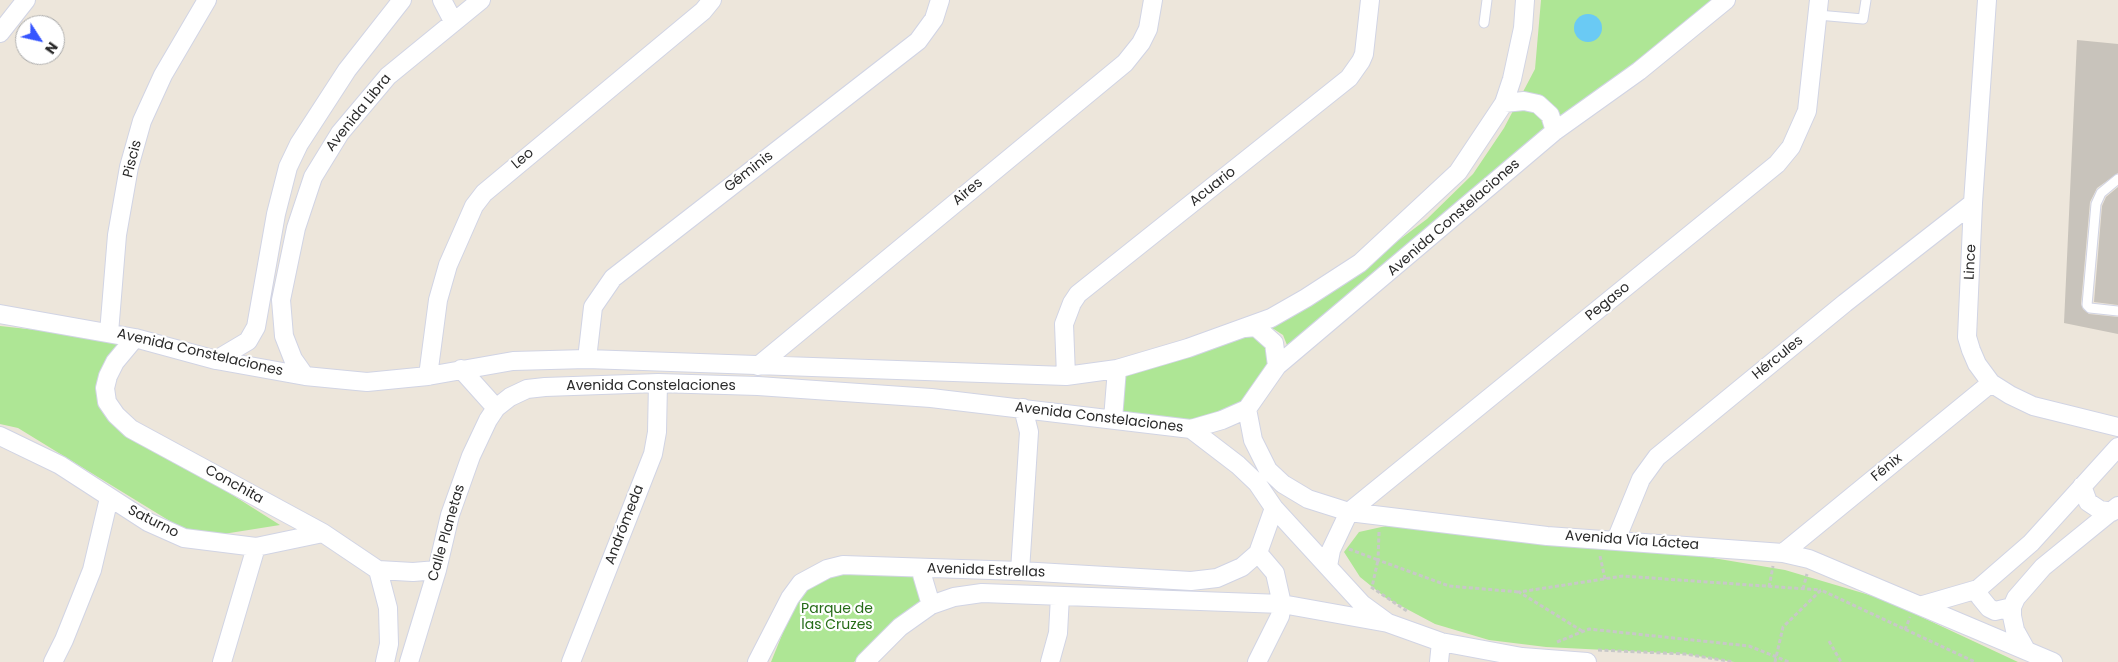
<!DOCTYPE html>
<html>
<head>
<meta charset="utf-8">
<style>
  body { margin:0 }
  #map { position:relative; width:2118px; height:662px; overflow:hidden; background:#ede6db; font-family:Poppins,sans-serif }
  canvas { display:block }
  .north { position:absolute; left:15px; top:15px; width:50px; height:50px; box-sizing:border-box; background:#fff; border:1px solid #aaa; border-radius:50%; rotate:125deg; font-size:14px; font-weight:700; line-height:20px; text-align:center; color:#2a2a2a }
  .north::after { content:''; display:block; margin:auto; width:18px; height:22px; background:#3655ff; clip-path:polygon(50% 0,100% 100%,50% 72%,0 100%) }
</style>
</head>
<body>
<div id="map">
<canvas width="2118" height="662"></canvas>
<div class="north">N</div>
</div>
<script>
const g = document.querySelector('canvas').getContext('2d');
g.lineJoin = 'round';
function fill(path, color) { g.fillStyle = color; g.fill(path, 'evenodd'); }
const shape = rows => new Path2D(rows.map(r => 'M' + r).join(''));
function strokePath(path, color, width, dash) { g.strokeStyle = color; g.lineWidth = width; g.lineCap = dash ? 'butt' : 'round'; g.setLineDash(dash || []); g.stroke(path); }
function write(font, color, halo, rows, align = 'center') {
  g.font = font + ' Poppins,sans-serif'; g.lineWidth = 4.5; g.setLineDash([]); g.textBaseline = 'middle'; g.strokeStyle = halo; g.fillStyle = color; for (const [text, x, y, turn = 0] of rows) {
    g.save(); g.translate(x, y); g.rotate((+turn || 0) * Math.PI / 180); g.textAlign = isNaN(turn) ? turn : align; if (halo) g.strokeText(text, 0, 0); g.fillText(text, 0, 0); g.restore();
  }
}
const green = shape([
  [1541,0,1719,0,1640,68,1287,345,1283,335,1266,324,1383,252,1427,219,1473,174,1504,128,1535,69],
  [0,326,128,340,114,354,112,419,280,525,217,535,186,531,18,428,0,424],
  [1260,334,1275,357,1248,401,1199,422,1120,411,1122,376,1238,335],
  [1386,526,1683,553,1785,570,1883,599,2018,662,1734,662,1685,654,1546,647,1489,640,1435,624,1386,598,1360,577,1344,552,1359,532],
  [832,573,913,575,925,599,890,625,854,662,771,662,797,598,806,584]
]);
const water = shape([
  '1574 28a14 14 0 1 1 28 0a14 14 0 1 1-28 0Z'
]);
const building = shape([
  [2077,40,2118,44,2118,173,2097,188,2090,202,2081,304,2083,309,2089,314,2118,317,2118,334,2064,323],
  [2118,187,2118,305,2094,302,2102,206,2106,197]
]);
const path = shape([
  [1379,532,1378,560,1449,586,1519,592],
  [1349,549,1378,560,1372,587],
  [1600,556,1605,579],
  [1371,587,1407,611],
  [1769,587,1773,566],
  [1803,589,1807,574],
  [1905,630,1910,617],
  [1582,631,1519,592,1623,576,1821,590],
  [1829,641,1841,662],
  [1557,642,1589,629,1749,646,1789,662],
  [1598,650,1685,654,1734,662],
  [1775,662,1783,627,1821,590,1975,662]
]);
const lane = shape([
  [1818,15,1863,19,1866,0],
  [1484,23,1487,0],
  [2118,179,2101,193,2096,204,2087,305,2090,308,2118,311]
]);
const street = shape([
  [442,0,453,21],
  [1987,0,1973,203,1967,337,1971,350,1977,364,1991,383,2010,395,2033,406,2118,427],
  [0,33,26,0],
  [1504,103,1524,101,1538,104,1550,115,1555,131],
  [0,314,135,338,216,360,305,376,367,382,428,376,513,361,587,359,1066,376,1117,369,1188,348,1271,318,1306,298,1360,263,1458,172,1504,103,1512,79,1523,28,1525,0],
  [1245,328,1256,327,1274,343,1277,366],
  [109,333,117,235,129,167,142,121,163,75,207,0],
  [135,338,115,362,108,376,105,388,107,402,116,415,131,429,323,533,378,570,413,572,437,570],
  [587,359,593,307,613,278,918,41,934,19,940,0],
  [216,360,248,341,256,327,276,214,288,167,299,144,347,70,402,0],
  [758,366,1125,63,1141,43,1148,29,1153,0],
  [461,369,496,408],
  [305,376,293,359,284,336,281,300,296,228,313,177,340,133,388,76,481,0],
  [428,376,438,300,448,265,474,206,484,193,703,11,712,0],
  [1066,376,1064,324,1072,303,1078,294,1349,78,1361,61,1364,54,1370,0],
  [1247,409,1253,440,1268,470,1283,484,1308,499,1349,512,1547,536,1783,553,1809,559,2053,662],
  [1113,419,1117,369],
  [1191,429,1238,465,1257,483,1274,508,1362,604,1388,623,1441,642,1522,657,1587,662],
  [0,436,60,465,148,522,184,538,256,547,323,533],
  [2082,486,2088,502,2100,510,2112,512],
  [1616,540,1641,479,1657,457,1845,303,1973,203],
  [1783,553,1991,383],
  [1328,566,1331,550,1349,512,1777,164,1791,147,1807,111,1819,0],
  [920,568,931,605],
  [378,570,388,608,389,644,385,662],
  [1020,571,1029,432,1023,408],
  [1978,589,1980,597,1989,608,1995,611,2012,607],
  [1923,605,1978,589,2031,543,2118,447],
  [2025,648,2015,630,2012,616,2012,607,2016,598,2043,567,2118,506],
  [53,662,64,640,92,570,109,498],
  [222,662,256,547],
  [409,662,437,570,450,515,471,456,488,420,496,408,510,397,527,389,545,387,658,383,758,386,931,398,1191,429,1222,420,1247,409,1277,366,1555,131,1639,71,1726,0],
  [571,662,653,454,657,432,658,383],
  [757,662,790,598,801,583,827,569,843,565,1020,571,1191,581,1217,578,1242,567,1258,553,1274,508],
  [865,662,900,627,931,605,954,597,982,593,1282,604,1388,623],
  [1050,662,1058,633,1060,596],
  [1257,662,1280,616,1282,604,1275,573,1258,553],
  [1439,662,1441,642]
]);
const streetNames = [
  ["Avenida Libra",359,113,-51],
  ["Piscis",133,159,-76],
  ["Leo",523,159,-40],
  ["Géminis",749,172,-38],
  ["Acuario",1213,187,-38],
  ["Aires",968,192,-40],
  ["Avenida Constelaciones",1454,218,-41],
  ["Lince",1971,262,-87],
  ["Pegaso",1608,302,-39],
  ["Avenida Constelaciones",200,353,13],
  ["Hércules",1778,358,-39],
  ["Avenida Constelaciones",651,386],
  ["Avenida Constelaciones",1099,418,7],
  ["Fénix",1887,468,-39],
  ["Conchita",234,485,29],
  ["Saturno",153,522,27],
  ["Andrómeda",625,525,-69],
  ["Calle Planetas",447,533,-74],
  ["Avenida Vía Láctea",1632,541,4],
  ["Avenida Estrellas",986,571,2]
];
const parkNames = [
  ["Parque de",837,609],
  ["las Cruzes",837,625]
];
fill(green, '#aee695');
fill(water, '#6acaf4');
fill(building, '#c8c3bb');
strokePath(lane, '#d1d4e4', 11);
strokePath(street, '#d1d4e4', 20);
strokePath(path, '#c8c8c8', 3, [4, 2.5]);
strokePath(lane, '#fff', 9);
strokePath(street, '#fff', 18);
write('14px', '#2a2a2a', '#fff', streetNames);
write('14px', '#256b17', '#fff', parkNames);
</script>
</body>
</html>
